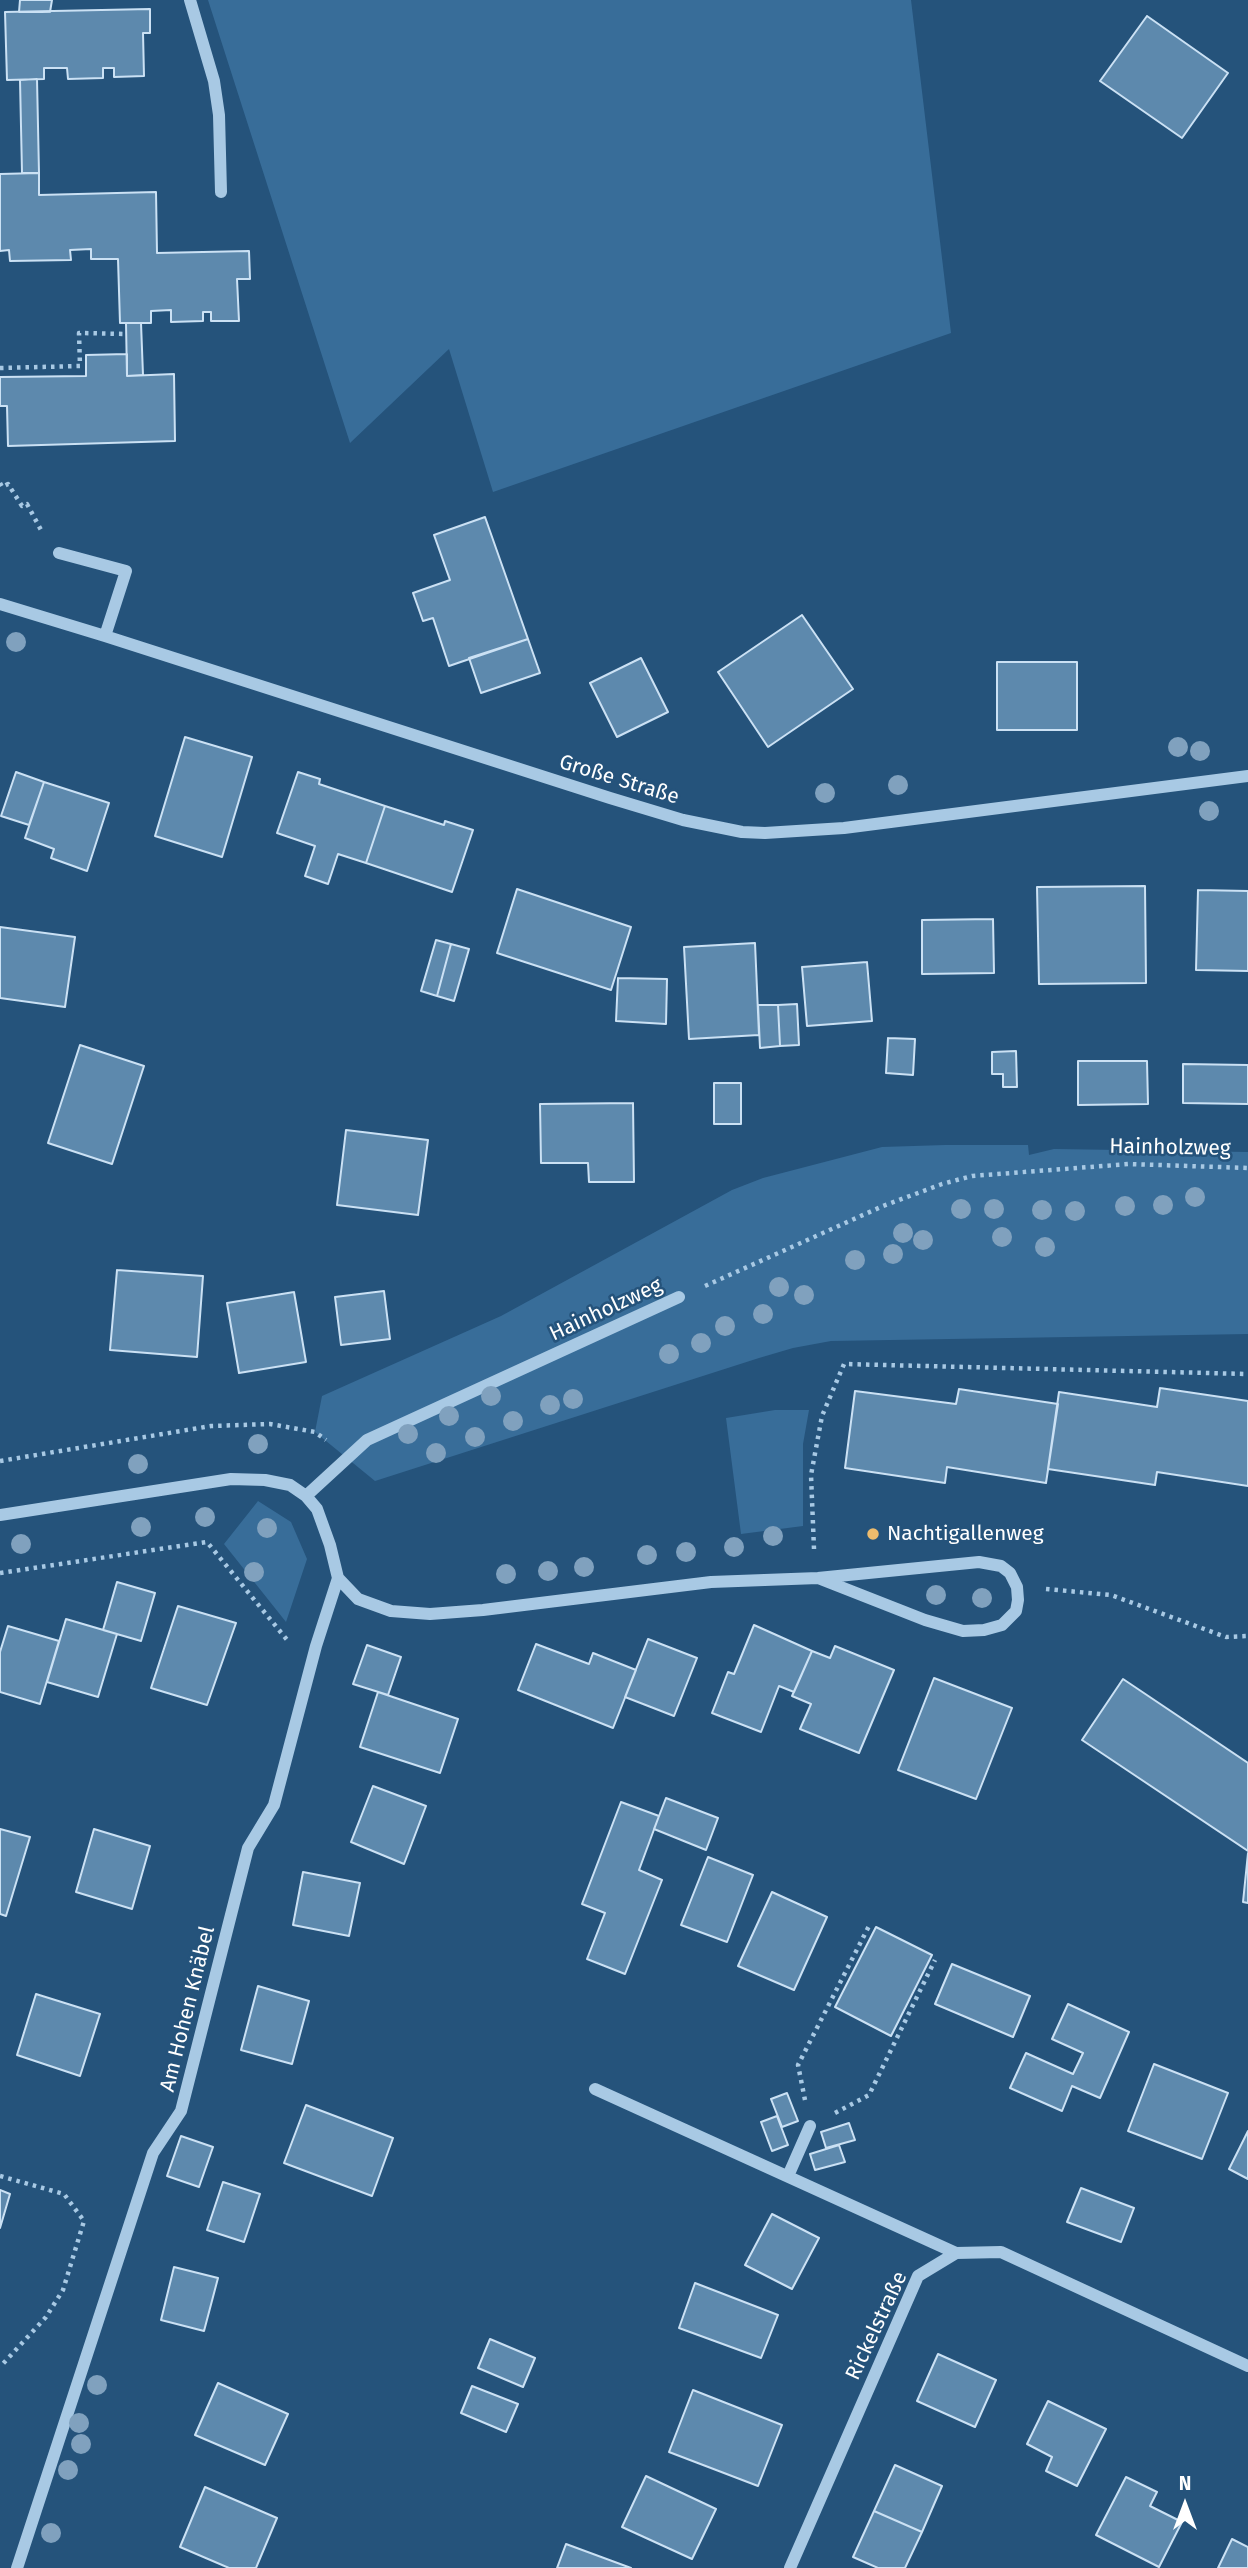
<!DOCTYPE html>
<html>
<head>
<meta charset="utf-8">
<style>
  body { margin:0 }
  #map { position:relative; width:1248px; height:2568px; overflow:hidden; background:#25537b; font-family:"Fira Sans",sans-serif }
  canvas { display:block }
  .north { position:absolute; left:1150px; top:2470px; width:70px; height:70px; -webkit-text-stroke:5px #25537b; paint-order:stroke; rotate:0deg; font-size:19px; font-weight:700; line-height:28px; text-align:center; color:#fff }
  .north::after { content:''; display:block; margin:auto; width:24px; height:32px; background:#fff; clip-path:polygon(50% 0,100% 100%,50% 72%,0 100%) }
</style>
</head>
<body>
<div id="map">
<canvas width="1248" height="2568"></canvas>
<div class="north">N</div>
</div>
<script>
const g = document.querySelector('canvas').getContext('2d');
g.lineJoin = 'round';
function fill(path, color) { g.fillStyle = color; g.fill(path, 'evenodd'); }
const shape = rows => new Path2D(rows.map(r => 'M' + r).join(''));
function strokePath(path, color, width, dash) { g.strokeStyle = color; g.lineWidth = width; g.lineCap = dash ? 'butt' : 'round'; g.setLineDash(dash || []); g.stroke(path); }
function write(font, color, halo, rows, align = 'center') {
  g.font = font + ' "Fira Sans",sans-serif'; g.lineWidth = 5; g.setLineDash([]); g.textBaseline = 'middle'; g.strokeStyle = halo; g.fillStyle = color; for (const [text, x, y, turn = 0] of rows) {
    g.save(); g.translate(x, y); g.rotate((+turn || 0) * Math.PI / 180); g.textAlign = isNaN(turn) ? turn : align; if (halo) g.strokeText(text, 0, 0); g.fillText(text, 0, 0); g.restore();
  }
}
const green = shape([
  [208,0,911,0,951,333,493,492,449,349,350,443],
  [945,1145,1028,1145,1029,1155,1054,1149,1248,1152,1248,1334,831,1341,793,1348,759,1358,375,1481,315,1432,322,1396,501,1316,732,1190,763,1178,882,1147],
  [775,1410,809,1410,803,1444,803,1526,741,1534,726,1418],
  [258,1501,291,1522,307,1559,286,1622,224,1544]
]);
const building = shape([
  [20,0,52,0,50,12,19,12,20,0],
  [150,9,150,33,143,33,144,76,114,77,114,68,103,68,103,78,68,79,67,68,44,68,44,79,7,80,5,12,150,9],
  [1147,16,1228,73,1182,138,1100,81,1147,16],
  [37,79,39,173,22,173,20,80,37,79],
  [39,173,39,195,156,192,157,253,249,251,250,279,237,279,239,321,211,321,211,312,203,312,203,321,171,322,171,310,151,311,151,323,120,323,118,259,91,259,91,249,70,250,71,260,10,261,9,250,0,251,0,174,39,173],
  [126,323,141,323,143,375,127,376,126,323],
  [127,354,127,376,174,374,175,441,8,446,7,406,0,406,0,377,86,376,86,355,127,354],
  [485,517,528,639,449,666,433,618,423,621,413,593,450,580,434,535,485,517],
  [802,615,853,689,768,747,718,672,802,615],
  [528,639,540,673,481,693,469,658,528,639],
  [641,658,668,712,617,737,590,683,641,658],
  [997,662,1077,662,1077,730,997,730,997,662],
  [185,737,252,757,222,857,155,836,185,737],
  [16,772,44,782,29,825,1,816,16,772],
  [298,772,320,779,319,784,385,806,366,863,338,854,328,884,305,876,315,846,277,833,298,772],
  [44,782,109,803,87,871,51,858,54,849,25,838,44,782],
  [385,806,444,825,445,821,473,830,452,892,366,863,385,806],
  [1145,886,1146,983,1039,984,1037,887,1145,886],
  [517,889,631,927,611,990,497,953,517,889],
  [1198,890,1248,891,1248,971,1196,970,1198,890],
  [993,919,994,973,922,974,922,920,993,919],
  [0,927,75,937,65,1007,0,998,0,927],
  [436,940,451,944,437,996,421,991,436,940],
  [755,943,759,1035,689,1039,684,947,755,943],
  [451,944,469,949,454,1001,437,996,451,944],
  [867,962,872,1021,807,1026,802,967,867,962],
  [618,978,667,979,666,1024,616,1021,618,978],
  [797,1004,799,1045,780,1046,778,1005,797,1004],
  [758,1005,778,1005,780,1046,760,1048,758,1005],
  [888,1038,915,1039,913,1075,886,1073,888,1038],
  [80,1045,144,1066,112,1164,48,1143,80,1045],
  [1016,1051,1017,1087,1003,1087,1003,1074,992,1074,992,1052,1016,1051],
  [1078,1061,1147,1061,1148,1104,1078,1105,1078,1061],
  [1183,1064,1248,1065,1248,1104,1183,1103,1183,1064],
  [714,1083,741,1083,741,1124,714,1124,714,1083],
  [633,1103,634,1182,589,1182,588,1163,541,1163,540,1104,633,1103],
  [346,1130,428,1140,418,1215,337,1205,346,1130],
  [117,1270,203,1276,197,1357,110,1350,117,1270],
  [384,1291,390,1339,341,1345,335,1297,384,1291],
  [294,1292,306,1362,239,1373,227,1303,294,1292],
  [1160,1388,1248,1401,1248,1486,1157,1472,1155,1485,1048,1469,1059,1392,1157,1407,1160,1388],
  [959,1389,1058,1404,1046,1483,947,1467,945,1483,845,1468,855,1391,956,1404,959,1389],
  [117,1582,155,1593,141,1641,103,1630,117,1582],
  [178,1606,236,1623,207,1705,151,1688,178,1606],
  [66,1619,117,1634,98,1697,47,1682,66,1619],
  [754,1625,812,1651,794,1692,779,1686,761,1732,712,1713,728,1672,734,1674,754,1625],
  [8,1626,59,1641,40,1704,0,1692,0,1652,8,1626],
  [648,1639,697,1658,674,1716,625,1697,648,1639],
  [536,1644,589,1664,593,1653,636,1670,613,1728,518,1690,536,1644],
  [367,1645,401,1657,388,1695,353,1684,367,1645],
  [835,1646,894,1670,859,1753,800,1729,811,1704,792,1696,812,1651,830,1658,835,1646],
  [934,1678,1012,1708,976,1799,898,1770,934,1678],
  [1123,1679,1248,1763,1248,1851,1082,1740,1123,1679],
  [378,1692,458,1719,440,1773,360,1747,378,1692],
  [373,1786,426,1806,404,1864,351,1842,373,1786],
  [666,1798,718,1818,706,1850,654,1829,666,1798],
  [621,1802,659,1816,639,1870,662,1880,625,1974,587,1959,605,1913,582,1904,621,1802],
  [0,1829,30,1837,6,1916,0,1914,0,1829],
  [94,1829,150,1846,132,1909,76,1892,94,1829],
  [1248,1853,1248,1903,1243,1902,1248,1853],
  [708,1857,753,1875,727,1942,681,1925,708,1857],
  [303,1872,360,1883,349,1936,293,1925,303,1872],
  [772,1892,827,1917,794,1990,738,1966,772,1892],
  [876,1927,932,1955,891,2036,835,2007,876,1927],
  [952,1964,1030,1996,1013,2037,935,2004,952,1964],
  [258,1986,309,2001,292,2064,241,2050,258,1986],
  [36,1994,100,2014,80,2076,17,2055,36,1994],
  [1068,2004,1129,2032,1100,2098,1072,2086,1062,2111,1010,2088,1026,2053,1073,2074,1083,2053,1052,2039,1068,2004],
  [1154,2064,1228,2093,1202,2159,1128,2131,1154,2064],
  [787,2093,798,2121,782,2127,771,2099,787,2093],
  [306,2105,393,2138,372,2196,284,2163,306,2105],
  [777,2116,788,2145,772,2151,761,2122,777,2116],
  [849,2123,855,2140,826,2148,821,2132,849,2123],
  [1248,2131,1248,2179,1229,2169,1248,2131],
  [181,2136,213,2147,199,2187,167,2176,181,2136],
  [839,2145,845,2162,815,2170,810,2154,839,2145],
  [223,2182,260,2194,244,2242,207,2230,223,2182],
  [1081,2188,1134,2208,1121,2242,1067,2222,1081,2188],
  [0,2190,10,2194,0,2228,0,2190],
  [772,2214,819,2238,792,2289,745,2265,772,2214],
  [174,2267,218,2278,204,2331,161,2320,174,2267],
  [695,2283,778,2315,761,2358,679,2328,695,2283],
  [490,2339,535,2358,523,2387,478,2368,490,2339],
  [938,2354,996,2380,975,2427,917,2401,938,2354],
  [218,2383,288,2414,265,2465,195,2435,218,2383],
  [472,2386,518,2404,506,2432,461,2413,472,2386],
  [693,2390,782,2425,758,2486,669,2452,693,2390],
  [1048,2401,1106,2429,1077,2486,1046,2471,1052,2457,1027,2444,1048,2401],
  [895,2465,942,2486,922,2532,874,2511,895,2465],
  [646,2476,716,2509,692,2559,622,2527,646,2476],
  [1126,2477,1157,2492,1150,2506,1182,2522,1159,2567,1096,2535,1126,2477],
  [205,2487,277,2518,256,2568,229,2568,180,2547,205,2487],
  [874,2511,922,2532,905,2568,878,2568,853,2557,874,2511],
  [1232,2539,1248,2547,1248,2568,1218,2568,1232,2539],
  [566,2544,631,2568,557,2568,566,2544]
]);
const path = shape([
  [0,368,80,366,79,333,127,334],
  [0,483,2,487,8,484,22,506,27,504,41,530],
  [705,1286,883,1206,942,1184,972,1176,1129,1164,1248,1168],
  [0,1461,211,1426,270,1424,315,1432,326,1440],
  [814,1549,811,1475,822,1416,844,1364,1248,1374],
  [0,1573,207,1542,288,1641],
  [1046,1589,1111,1595,1226,1637,1248,1636],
  [805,2100,798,2065,869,1926],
  [835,2113,869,2095,935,1960],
  [0,2176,64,2194,84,2221,63,2290,46,2317,0,2367]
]);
const minor = shape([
  [190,0,214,81,219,115,221,192],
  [59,553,126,571,105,636],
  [0,604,105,636,610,798,683,820,742,832,765,833,844,828,1248,776],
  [306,1496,367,1440,679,1297],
  [0,1515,231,1479,265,1480,290,1485,306,1496,317,1509,330,1545,338,1578,316,1646,274,1805,248,1848,181,2111,153,2153,17,2568],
  [338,1578,358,1599,391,1611,430,1614,483,1610,711,1582,818,1578,979,1562,1001,1566,1010,1573,1017,1587,1018,1600,1016,1611,1002,1625,984,1630,963,1631,925,1620,818,1578],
  [595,2089,956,2253],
  [788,2176,810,2126],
  [790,2568,918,2276,956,2253,1001,2252,1248,2366]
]);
const trees = [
  [16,642],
  [1178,747],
  [1200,751],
  [898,785],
  [825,793],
  [1209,811],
  [1195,1197],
  [1163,1205],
  [1125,1206],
  [961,1209],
  [994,1209],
  [1042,1210],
  [1075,1211],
  [903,1233],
  [1002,1237],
  [923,1240],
  [1045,1247],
  [893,1254],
  [855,1260],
  [779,1287],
  [804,1295],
  [763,1314],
  [725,1326],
  [701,1343],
  [669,1354],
  [491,1396],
  [573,1399],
  [550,1405],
  [449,1416],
  [513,1421],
  [408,1434],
  [475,1437],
  [258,1444],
  [436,1453],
  [138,1464],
  [205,1517],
  [141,1527],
  [267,1528],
  [773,1536],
  [21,1544],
  [734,1547],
  [686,1552],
  [647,1555],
  [584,1567],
  [548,1571],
  [254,1572],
  [506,1574],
  [936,1595],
  [982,1598],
  [97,2385],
  [79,2423],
  [81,2444],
  [68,2470],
  [51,2533]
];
const markers = [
  [873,1534,7,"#eebc6d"]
];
const streetNames = [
  ["Große Straße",619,780,17],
  ["Hainholzweg",1170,1148,1],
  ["Hainholzweg",606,1310,-25],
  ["Am Hohen Knäbel",188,2009,-76],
  ["Rickelstraße",877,2326,-65]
];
const poiNames = [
  ["Nachtigallenweg",887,1534]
];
fill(green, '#386d99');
fill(building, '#5d89ad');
strokePath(building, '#cbe1f4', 2);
strokePath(path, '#a8c9e4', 4.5, [3.5, 5]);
strokePath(minor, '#a8c9e4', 12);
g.fillStyle = '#80a1be';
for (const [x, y] of trees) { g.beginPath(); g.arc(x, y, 10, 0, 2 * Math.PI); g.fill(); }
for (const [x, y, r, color] of markers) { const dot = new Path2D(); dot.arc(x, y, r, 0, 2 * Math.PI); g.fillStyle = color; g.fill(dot); strokePath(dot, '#25537b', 2.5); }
write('21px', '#fff', '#25537b', streetNames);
write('21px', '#fff', '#25537b', poiNames, 'left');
</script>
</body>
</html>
